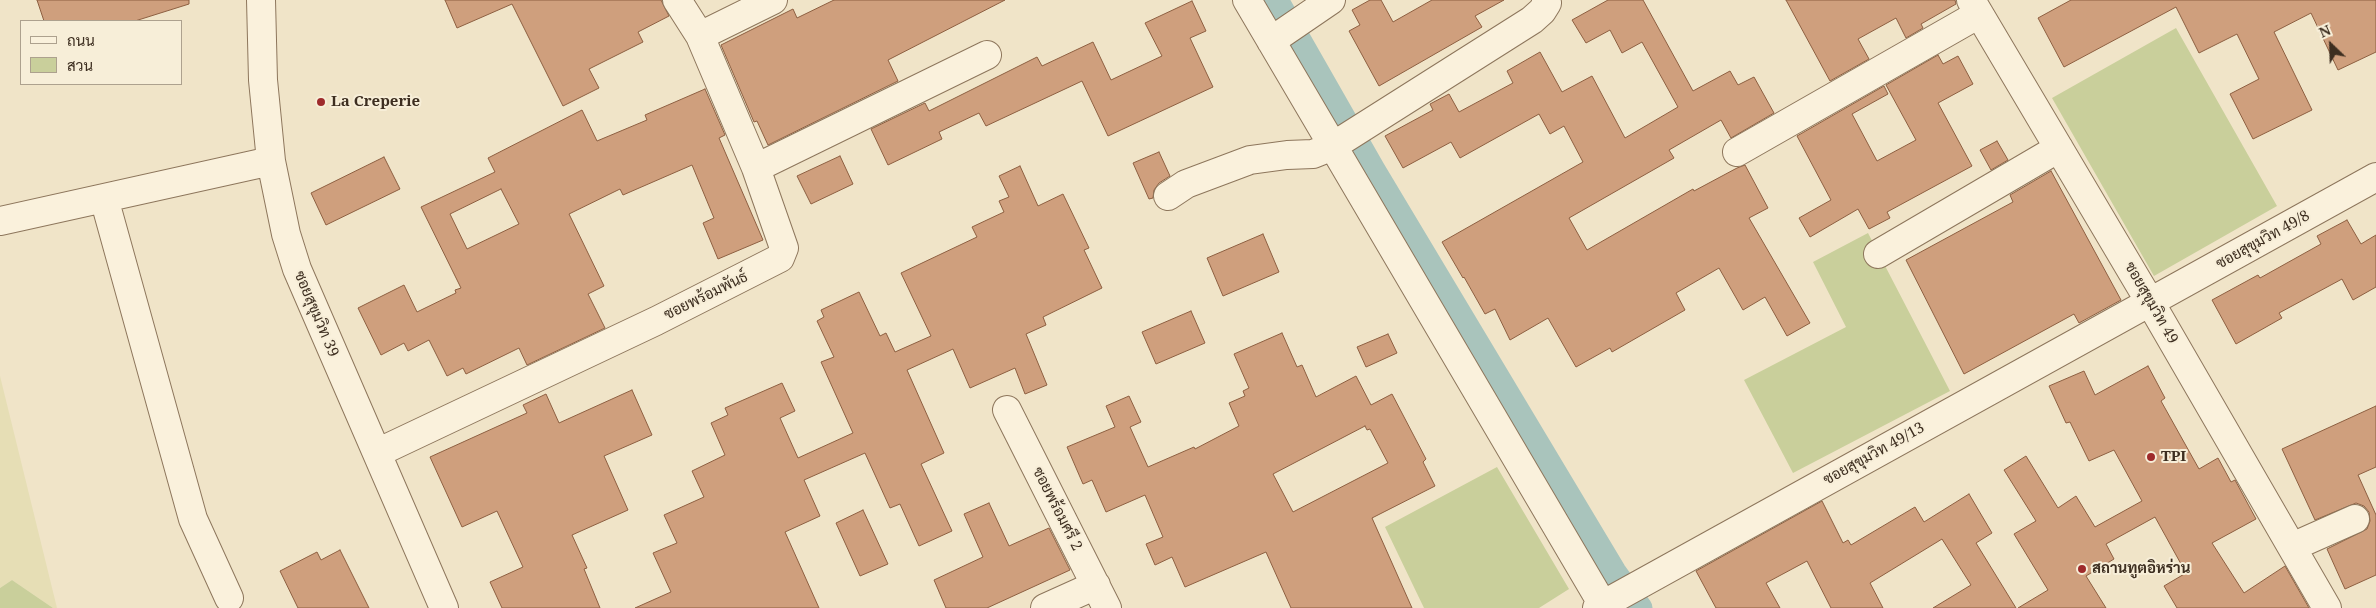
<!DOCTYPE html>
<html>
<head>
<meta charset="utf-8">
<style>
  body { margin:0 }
  #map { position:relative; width:2376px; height:608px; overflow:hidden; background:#f0e4c8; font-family:"Noto Serif",Sarabun,serif }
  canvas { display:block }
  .legend { position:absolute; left:20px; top:20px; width:162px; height:65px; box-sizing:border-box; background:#f7eed8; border:1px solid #ada18e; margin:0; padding:6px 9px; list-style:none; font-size:15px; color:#3d2e20 }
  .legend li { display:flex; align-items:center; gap:10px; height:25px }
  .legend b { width:25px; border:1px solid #ada18e }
  .north { position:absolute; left:2306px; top:20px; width:50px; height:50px; -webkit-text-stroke:4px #f7eed8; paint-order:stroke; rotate:336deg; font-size:14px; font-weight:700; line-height:20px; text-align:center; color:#3d2e20 }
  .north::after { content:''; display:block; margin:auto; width:18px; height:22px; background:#3d2e20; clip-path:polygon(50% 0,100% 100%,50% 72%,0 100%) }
</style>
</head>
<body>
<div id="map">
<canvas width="2376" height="608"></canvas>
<ul class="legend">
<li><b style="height:6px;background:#faf1dc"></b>ถนน</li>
<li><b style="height:14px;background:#c9cf9b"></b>สวน</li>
</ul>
<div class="north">N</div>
</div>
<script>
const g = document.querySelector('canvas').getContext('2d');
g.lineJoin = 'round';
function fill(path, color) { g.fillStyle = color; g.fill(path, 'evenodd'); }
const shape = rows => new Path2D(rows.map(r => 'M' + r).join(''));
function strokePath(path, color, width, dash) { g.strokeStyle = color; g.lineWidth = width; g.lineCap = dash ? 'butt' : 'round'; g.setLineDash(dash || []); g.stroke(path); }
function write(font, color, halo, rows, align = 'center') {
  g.font = font + ' "Noto Serif",Sarabun,serif'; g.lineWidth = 4; g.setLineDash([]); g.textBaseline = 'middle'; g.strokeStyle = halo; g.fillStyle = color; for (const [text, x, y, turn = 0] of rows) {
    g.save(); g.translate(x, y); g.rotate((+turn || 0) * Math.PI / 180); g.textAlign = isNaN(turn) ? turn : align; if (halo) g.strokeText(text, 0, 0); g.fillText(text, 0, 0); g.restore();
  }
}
const farmland = shape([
  [0,376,57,608,53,608,12,580,0,588]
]);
const green = shape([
  [2176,28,2277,206,2154,276,2052,98],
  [1868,233,1950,391,1793,473,1744,380,1846,327,1813,262],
  [1497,467,1569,589,1539,608,1424,608,1385,527],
  [12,580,53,608,0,608,0,588]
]);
const canal = shape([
  [1276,0,1373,170,1614,572,1640,608]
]);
const building = shape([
  [37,0,189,0,189,4,135,21,44,21,37,0],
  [445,0,661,0,669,16,638,32,643,42,589,69,599,88,563,106,512,4,457,28,445,0],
  [834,0,1005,0,888,60,898,81,768,145,757,121,754,122,721,45,793,9,797,18,834,0],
  [1370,0,1381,0,1393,22,1432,0,1504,0,1475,16,1482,27,1379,86,1349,31,1360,25,1352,10,1370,0],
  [1608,0,1643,0,1693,91,1730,71,1738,85,1754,77,1774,113,1731,138,1721,120,1669,150,1674,158,1569,218,1587,250,1693,189,1694,191,1737,168,1745,165,1768,208,1749,218,1810,323,1787,336,1765,297,1743,310,1719,268,1676,293,1685,310,1612,352,1610,348,1576,367,1548,318,1510,340,1495,309,1485,314,1464,277,1463,278,1442,242,1583,162,1564,126,1550,134,1539,114,1460,158,1451,142,1403,168,1385,136,1433,110,1430,104,1449,94,1459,112,1513,83,1507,71,1540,52,1562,92,1592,76,1625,138,1678,107,1642,42,1622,53,1610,30,1586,43,1572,20,1608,0],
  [1786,0,1955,0,1956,4,1921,24,1923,28,1906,38,1896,18,1858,39,1869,59,1830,81,1786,0],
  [2071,0,2376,0,2376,52,2338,70,2311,13,2274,32,2312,110,2253,139,2230,94,2259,79,2237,34,2199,53,2176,7,2064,67,2038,18,2071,0],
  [1192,1,1206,31,1190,38,1213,87,1108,136,1082,81,986,126,979,113,939,132,942,139,888,165,871,129,925,103,929,111,1037,57,1042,66,1093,42,1111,80,1162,56,1145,23,1192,1],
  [1938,55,1943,64,1958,56,1973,84,1938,103,1972,166,1887,212,1890,218,1869,229,1858,209,1810,237,1799,218,1831,200,1797,136,1884,86,1888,94,1852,114,1877,161,1916,140,1886,85,1938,55],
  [705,89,725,135,719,138,763,240,718,259,703,223,714,218,692,165,623,195,620,189,569,214,604,286,588,294,605,328,527,365,519,348,466,374,463,368,447,376,429,340,408,351,404,343,381,355,358,308,404,285,417,312,456,293,455,290,461,288,421,207,495,172,488,158,582,110,597,141,647,120,645,115,705,89],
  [501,189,519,224,467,249,450,214,501,189],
  [1997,141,2008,160,1991,170,1980,150,1997,141],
  [1159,152,1170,176,1159,183,1154,190,1153,198,1149,199,1133,163,1159,152],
  [840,156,853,184,811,204,797,176,840,156],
  [384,157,400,189,326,225,311,193,384,157],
  [1020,166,1038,206,1063,194,1089,248,1084,250,1102,288,1043,317,1046,325,1026,334,1047,385,1025,394,1015,368,970,388,953,349,907,370,944,453,921,464,952,531,919,546,900,504,890,508,865,453,804,480,820,516,785,532,819,608,635,608,671,592,653,553,677,543,664,515,704,497,692,471,725,455,711,423,728,415,725,408,782,383,795,411,780,418,798,458,853,433,821,362,834,357,817,321,824,317,821,310,859,292,880,336,886,333,895,352,931,336,901,273,977,237,972,227,1004,212,999,201,1009,197,999,176,1020,166],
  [2051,171,2121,300,2079,323,2074,314,1964,374,1906,260,2013,202,2010,195,2051,171],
  [2347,220,2361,244,2376,235,2376,287,2353,300,2342,279,2279,313,2282,318,2236,344,2212,300,2258,275,2260,278,2321,244,2317,236,2347,220],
  [1263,234,1279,272,1223,296,1207,258,1263,234],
  [1191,311,1205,343,1156,364,1142,332,1191,311],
  [1282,333,1297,367,1302,365,1316,397,1356,376,1371,405,1392,394,1426,459,1423,462,1435,486,1372,518,1412,608,1291,608,1266,552,1185,587,1172,557,1155,565,1146,544,1163,537,1145,495,1106,512,1092,480,1083,484,1067,447,1115,427,1106,406,1129,396,1141,422,1130,427,1148,467,1194,447,1195,449,1239,426,1229,403,1245,396,1243,391,1249,388,1234,354,1282,333],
  [1365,426,1367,430,1370,429,1388,463,1293,512,1273,474,1365,426],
  [1388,334,1397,353,1366,367,1357,347,1388,334],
  [2148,366,2165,398,2161,401,2199,469,2218,458,2231,482,2235,480,2256,519,2212,543,2244,593,2285,566,2309,608,2177,608,2164,586,2186,573,2155,517,2106,544,2114,559,2086,576,2106,608,2018,608,2048,590,2014,534,2036,521,2004,470,2026,456,2058,508,2076,496,2095,527,2142,501,2114,450,2089,461,2070,422,2066,423,2049,386,2084,371,2095,395,2148,366],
  [632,390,652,435,604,456,628,510,572,535,587,568,584,569,600,608,502,608,490,582,523,567,497,511,462,527,430,457,527,413,523,405,546,394,559,423,632,390],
  [2376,406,2376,467,2358,475,2376,515,2376,575,2345,589,2327,549,2367,529,2370,521,2369,512,2364,506,2356,503,2315,520,2282,449,2376,406],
  [1969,494,1992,533,1976,543,2016,608,1933,608,1971,585,1942,539,1870,583,1883,608,1831,608,1807,561,1766,583,1780,608,1716,608,1696,571,1822,501,1843,543,1848,540,1851,545,1915,507,1924,522,1969,494],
  [989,503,1009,546,1049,528,1070,570,987,608,946,608,934,580,983,557,964,514,989,503],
  [863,510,888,564,860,576,836,523,863,510],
  [340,550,369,608,298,608,280,571,317,552,321,560,340,550]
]);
const minor = shape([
  [261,0,263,80,271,161,286,234,297,269,444,608],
  [1247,0,1603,605],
  [1971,0,2150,302,2327,608],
  [700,36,773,0],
  [1271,41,1331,0],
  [1737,152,1979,14],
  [756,168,987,55],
  [1168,196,1186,184,1250,160,1287,155,1313,154,1333,146,1532,20,1542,11,1547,3,1546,0],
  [104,198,193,519,229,598],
  [0,221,271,161],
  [1878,254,2059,148],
  [1007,410,1107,608],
  [377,453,656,321,780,258,784,248,756,168,700,36,677,0],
  [2292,547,2355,519],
  [1045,608,1096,585],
  [1597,608,2376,177]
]);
const markers = [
  [321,102,5,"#9e2a2b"],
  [2151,457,5,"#9e2a2b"],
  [2082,569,5,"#9e2a2b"]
];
const poiNames = [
  ["La Creperie",331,102],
  ["TPI",2161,457],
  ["สถานทูตอิหร่าน",2092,569]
];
const streetNames = [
  ["ซอยสุขุมวิท 49/8",2263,240,-29],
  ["ซอยพร้อมพันธ์",706,296,-26],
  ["ซอยสุขุมวิท 49",2151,303,60],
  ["ซอยสุขุมวิท 39",316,314,67],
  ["ซอยสุขุมวิท 49/13",1874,454,-29],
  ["ซอยพร้อมศรี 2",1057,509,63]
];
fill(farmland, '#e6deb5');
fill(green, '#c9cf9b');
strokePath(canal, '#a9c4bc', 25);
fill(building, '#cf9f7d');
strokePath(building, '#8d5f41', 1);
strokePath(minor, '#8d765c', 30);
strokePath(minor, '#faf1dc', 28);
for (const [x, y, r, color] of markers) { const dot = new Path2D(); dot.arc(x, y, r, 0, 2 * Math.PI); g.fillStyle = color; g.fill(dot); strokePath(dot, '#f7eed8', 2); }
write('bold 15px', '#3d2e20', '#f7eed8', poiNames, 'left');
write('15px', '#3d2e20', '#f7eed8', streetNames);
</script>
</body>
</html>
